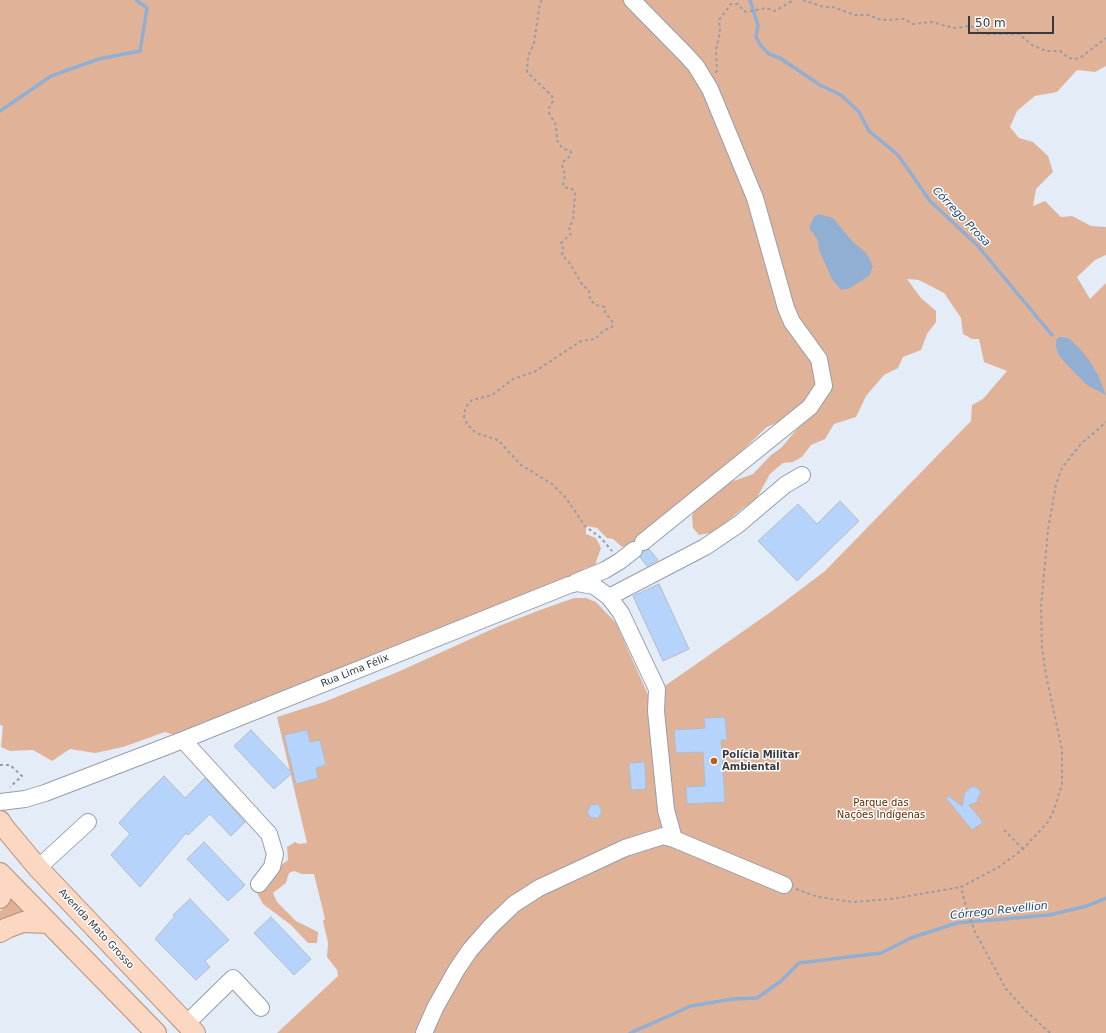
<!DOCTYPE html>
<html>
<head>
<meta charset="utf-8">
<style>
  body { margin:0 }
  #map { position:relative; width:1106px; height:1033px; overflow:hidden; background:#e4ecf8; font-family:"DejaVu Sans",sans-serif }
  canvas { display:block }
  .scale { position:absolute; left:968px; top:16px; width:86px; height:18px; box-sizing:border-box; border:2px solid #36393d; border-top:0; padding-left:5px; font-size:12px; line-height:14px; white-space:nowrap; color:#36393d; -webkit-text-stroke:3px #fff; paint-order:stroke }
</style>
</head>
<body>
<div id="map">
<canvas width="1106" height="1033"></canvas>
<div class="scale">50 m</div>
</div>
<script>
const g = document.querySelector('canvas').getContext('2d');
g.lineJoin = 'round';
function fill(path, color) { g.fillStyle = color; g.fill(path, 'evenodd'); }
const shape = rows => new Path2D(rows.map(r => 'M' + r).join(''));
function strokePath(path, color, width, dash) { g.strokeStyle = color; g.lineWidth = width; g.lineCap = dash ? 'butt' : 'round'; g.setLineDash(dash || []); g.stroke(path); }
function write(font, color, halo, rows, align = 'center') {
  g.font = font + ' "DejaVu Sans",sans-serif'; g.lineWidth = 3; g.setLineDash([]); g.textBaseline = 'middle'; g.strokeStyle = halo; g.fillStyle = color; for (const [text, x, y, turn = 0] of rows) {
    g.save(); g.translate(x, y); g.rotate((+turn || 0) * Math.PI / 180); g.textAlign = isNaN(turn) ? turn : align; if (halo) g.strokeText(text, 0, 0); g.fillText(text, 0, 0); g.restore();
  }
}
const green = shape([
  [0,0,1106,0,1106,66,1095,72,1077,70,1057,92,1035,96,1017,111,1010,127,1019,138,1033,142,1048,156,1053,172,1036,189,1033,206,1045,201,1061,217,1072,216,1091,226,1106,227,1106,255,1095,260,1077,277,1090,299,1106,283,1106,1033,277,1033,338,976,337,970,327,957,328,943,323,921,325,919,314,874,302,874,294,871,289,873,286,883,273,893,277,902,296,921,318,932,317,943,308,943,291,925,263,904,256,891,273,871,288,860,287,847,295,842,299,844,307,843,277,717,324,702,400,671,499,626,540,610,574,598,586,598,596,602,616,623,649,697,772,611,825,571,971,421,972,405,983,399,1007,371,984,362,979,339,972,339,963,334,961,318,944,293,919,280,907,279,921,298,936,311,936,322,927,334,921,350,903,357,898,368,884,375,866,396,856,417,834,424,825,439,811,445,802,457,793,462,783,463,770,474,755,501,743,508,715,532,699,535,693,528,692,516,697,506,725,484,753,474,771,455,781,448,809,415,780,422,767,427,712,479,699,487,672,509,645,537,622,547,613,539,607,538,597,528,586,526,586,534,596,538,601,548,595,565,585,568,568,584,183,738,165,732,123,747,95,753,70,749,52,761,33,750,10,751,1,747,3,726,0,725],
  [8,888,35,915,0,927,0,911,3,909]
]);
const water = shape([
  [819,214,833,218,852,241,866,253,873,266,869,276,850,288,841,290,832,279,819,250,818,240,809,228,814,217],
  [1059,337,1064,337,1070,339,1079,348,1089,360,1098,375,1106,395,1087,385,1066,364,1058,354,1056,346,1056,340]
]);
const stream = shape([
  [750,0,758,25,756,37,761,46,769,54,780,58,820,85,841,95,859,112,869,131,898,155,930,201,977,245,1052,335],
  [0,111,51,76,99,59,140,51,147,8,136,0],
  [630,1033,691,1006,732,999,757,998,781,981,799,963,881,953,911,938,957,923,1049,915,1087,906,1106,898]
]);
const building = shape([
  [840,501,859,521,797,581,758,541,798,504,817,524,840,501],
  [649,549,658,560,647,566,640,557,643,551,649,549],
  [659,584,689,649,663,661,633,596,659,584],
  [725,717,727,740,721,740,725,802,687,804,686,787,705,786,703,752,676,753,674,730,705,728,704,718,725,717],
  [251,730,292,773,274,789,234,746,251,730],
  [307,730,310,742,320,740,326,765,316,768,318,778,296,784,284,735,307,730],
  [645,762,646,789,631,790,629,763,645,762],
  [164,776,185,798,205,778,245,822,231,836,210,814,188,835,186,833,140,887,111,855,130,834,119,823,138,802,164,776],
  [972,786,978,788,982,794,979,795,977,802,969,805,983,822,972,830,946,798,948,796,962,806,965,792,972,786],
  [598,804,602,811,598,818,591,818,587,812,591,805,598,804],
  [204,842,245,885,228,901,187,859,204,842],
  [190,899,229,940,205,961,210,967,196,980,155,939,175,916,173,915,190,899],
  [271,917,311,959,294,975,254,933,271,917]
]);
const path = shape([
  [542,0,540,3,534,43,528,57,527,72,552,96,553,101,549,108,549,113,556,125,557,140,562,148,570,151,571,153,571,155,563,162,562,165,565,175,563,185,564,187,572,189,575,192,573,221,569,227,571,234,561,243,563,248,562,255,569,262,583,286,589,290,590,300,596,305,605,307,605,312,613,323,612,327,603,331,595,339,581,341,534,372,513,379,492,395,472,400,468,404,465,410,464,417,467,424,476,433,498,440,521,465,552,484,566,498,585,526,601,538,612,551],
  [803,0,824,7,833,7,855,15,869,15,881,20,904,19,913,24,932,22,954,28,971,26,984,34,1019,34,1032,45,1046,51,1060,51,1069,58,1075,59,1080,58,1106,38],
  [716,73,717,70,716,50,720,32,719,20,731,4,738,4,744,11,747,12,766,8,775,11,794,0],
  [0,765,10,765,22,776,10,787],
  [1004,830,1023,849],
  [796,889,818,897,853,902,891,899,961,887],
  [1050,1033,1026,1011,1006,989,975,932,967,910,961,887,999,867,1023,849,1048,822,1054,810,1062,784,1062,750,1046,675,1042,648,1041,607,1048,530,1056,484,1062,468,1080,445,1106,422]
]);
const minor = shape([
  [632,0,687,56,696,66,710,89,755,198,786,308,792,322,819,359,824,386,810,407,643,542],
  [576,582,605,570,620,561,634,550],
  [609,597,705,547,739,524,785,485,802,475],
  [183,740,269,834,275,854,272,867,259,884],
  [0,802,25,799,45,793,183,740,569,585,577,583,594,586,609,597,621,613,657,689,656,711,666,810,674,839,784,885],
  [38,868,88,822],
  [186,1024,233,978,261,1008],
  [424,1033,435,1008,457,969,470,950,491,926,514,904,539,888,625,848,663,836,674,839]
]);
const major = shape([
  [0,821,3,826,38,868,195,1033],
  [0,873,156,1033],
  [0,898,7,881],
  [0,932,7,928,23,922,49,923]
]);
const markers = [
  [714,761,4,"#be5f16"]
];
const streetNames = [
  ["Rua Lima Félix",355,671,-22],
  ["Avenida Mato Grosso",96,929,47]
];
const poiNames = [
  ["Polícia Militar",722,755],
  ["Ambiental",722,767]
];
const parkNames = [
  ["Parque das",881,803],
  ["Nações Indígenas",881,815]
];
const waterNames = [
  ["Córrego Prosa",961,217,46],
  ["Córrego Revellion",999,911,-6]
];
fill(green, '#e0b399');
fill(water, '#91aed3');
strokePath(stream, '#91aed3', 3.5);
fill(building, '#b6d4fb');
strokePath(building, '#b2bbc5', 1);
strokePath(minor, '#969ea8', 18);
strokePath(major, '#b58e78', 22);
strokePath(path, '#979da5', 2, [3, 3]);
strokePath(minor, '#fff', 16);
strokePath(major, '#fcd7c1', 20);
for (const [x, y, r, color] of markers) { const dot = new Path2D(); dot.arc(x, y, r, 0, 2 * Math.PI); g.fillStyle = color; g.fill(dot); strokePath(dot, '#fff', 1.5); }
write('10px', '#36393d', '#fff', streetNames);
write('bold 10px', '#36393d', '#fff', poiNames, 'left');
write('10px', '#5f2900', '#fff', parkNames);
write('italic 11px', '#1a4272', '#fff', waterNames);
</script>
</body>
</html>
